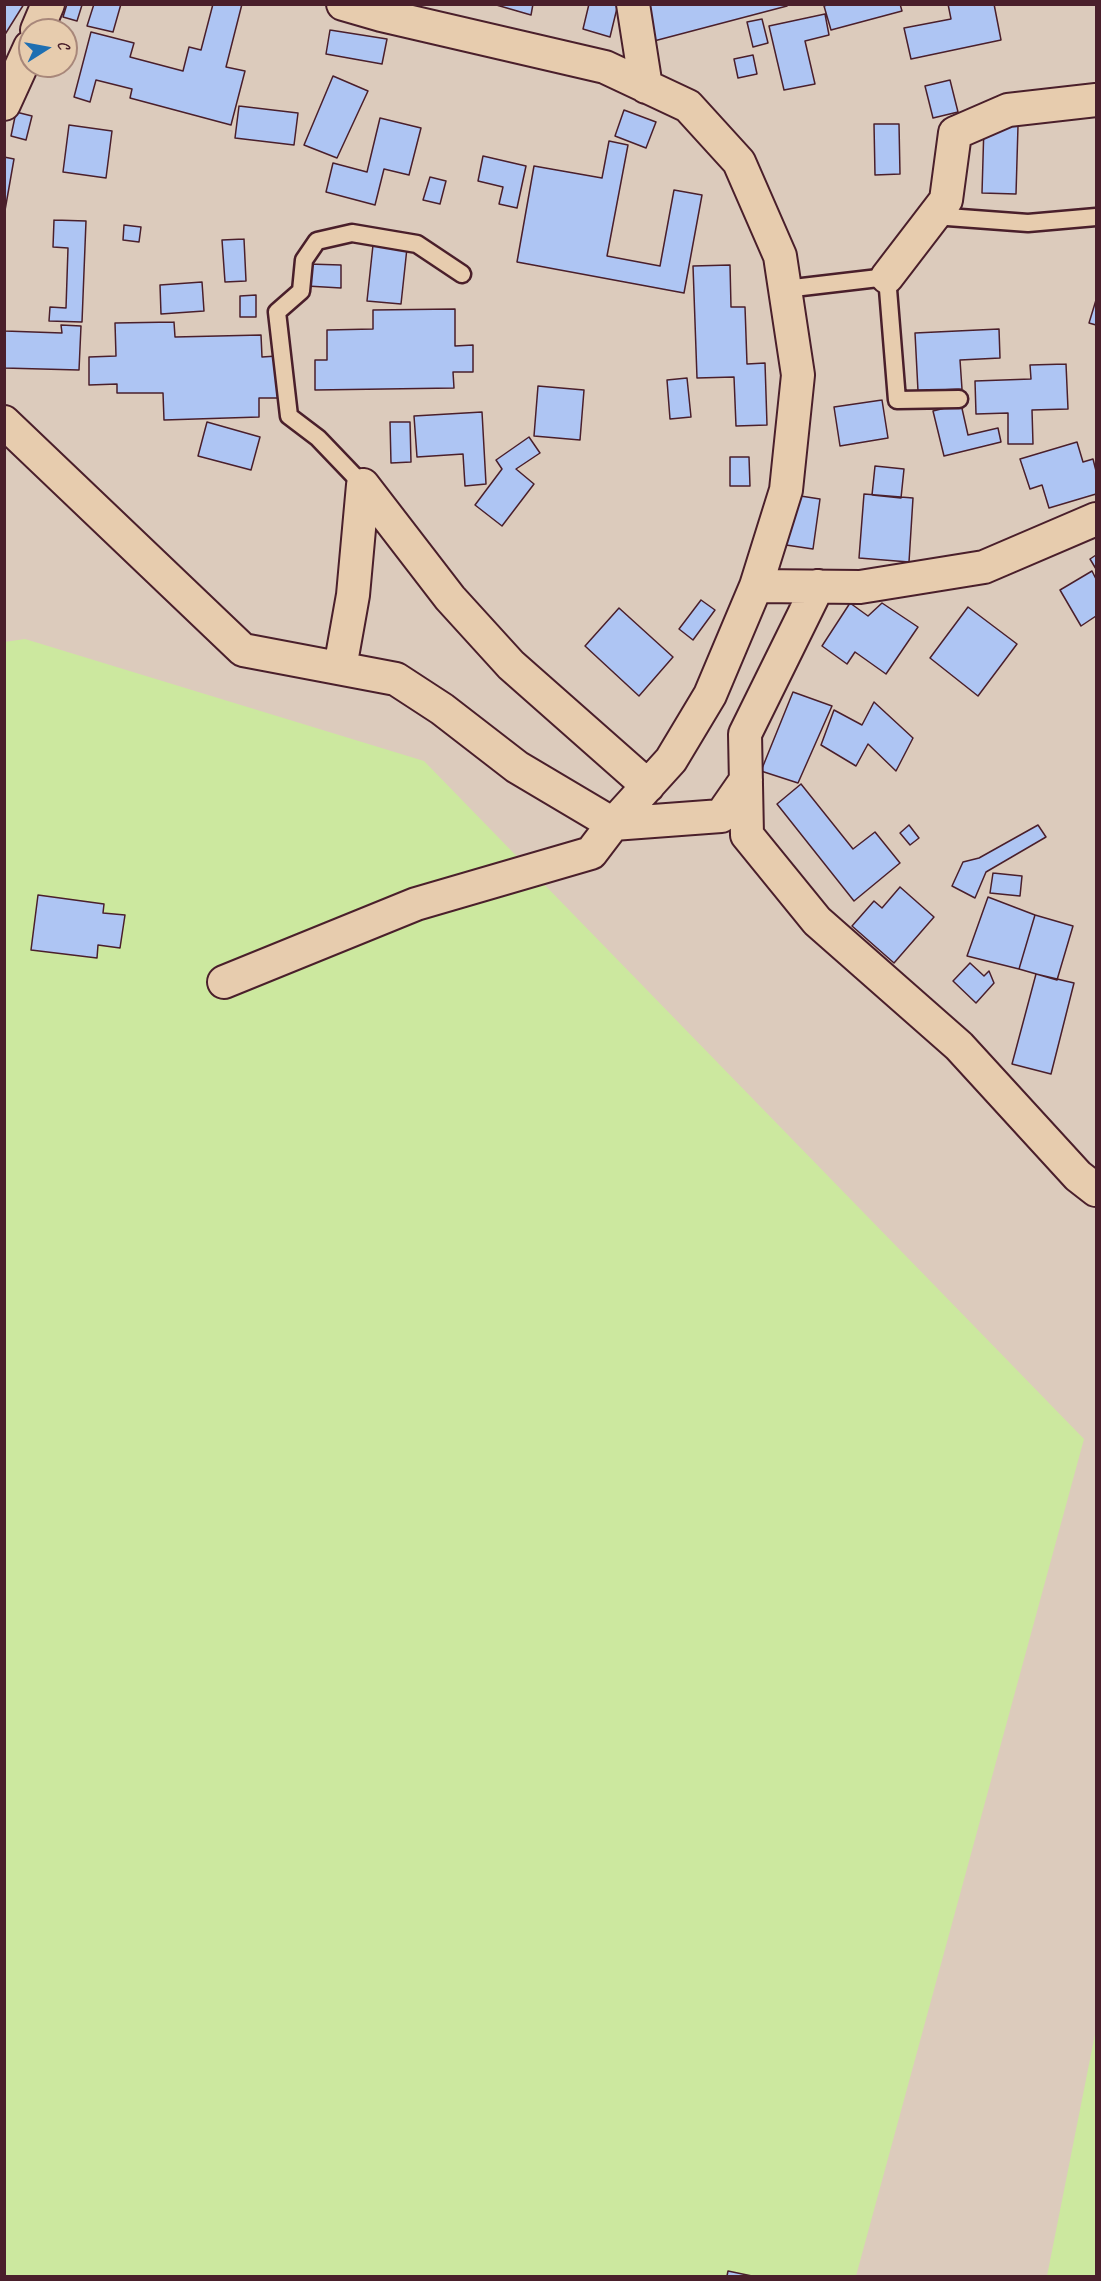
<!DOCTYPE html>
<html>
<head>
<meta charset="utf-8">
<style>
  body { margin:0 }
  #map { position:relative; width:1101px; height:2281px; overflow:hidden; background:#dccbbc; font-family:Caveat,sans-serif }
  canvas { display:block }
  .frame { position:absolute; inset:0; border:6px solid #4a1f2b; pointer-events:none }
  .north { position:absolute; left:18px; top:18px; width:60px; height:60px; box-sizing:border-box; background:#e7ccae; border:2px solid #a8877a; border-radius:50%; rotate:79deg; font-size:16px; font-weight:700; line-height:24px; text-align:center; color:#4a1f2b }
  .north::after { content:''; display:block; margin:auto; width:21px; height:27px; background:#1f6fb2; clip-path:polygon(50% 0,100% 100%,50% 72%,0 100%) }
</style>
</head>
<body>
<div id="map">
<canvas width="1101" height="2281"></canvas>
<div class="frame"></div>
<div class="north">С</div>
</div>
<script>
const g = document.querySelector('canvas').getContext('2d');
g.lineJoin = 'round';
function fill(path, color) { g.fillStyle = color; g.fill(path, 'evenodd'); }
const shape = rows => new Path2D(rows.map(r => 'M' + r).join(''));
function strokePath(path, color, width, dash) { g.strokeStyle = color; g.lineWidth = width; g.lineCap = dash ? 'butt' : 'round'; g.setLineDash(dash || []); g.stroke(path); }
const green = shape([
  [25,639,424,761,1084,1439,856,2276,5,2276,4,642],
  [1096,2029,1096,2276,1047,2276]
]);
const building = shape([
  [4,4,24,4,4,36,4,4],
  [67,4,82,5,77,21,63,17,67,4],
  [94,4,121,4,113,32,87,26,94,4],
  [213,4,242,4,226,67,245,71,231,125,130,98,132,89,96,80,90,102,74,97,91,32,134,43,130,57,183,71,189,47,201,50,213,4],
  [493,4,533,4,531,15,493,4],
  [589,4,618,4,610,37,583,29,589,4],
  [645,4,786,4,787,6,654,41,645,4],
  [830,4,900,4,902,11,831,30,824,6,830,4],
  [948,4,994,4,1001,40,911,59,904,28,951,19,948,4],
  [825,14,829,35,805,41,815,84,784,90,769,26,825,14],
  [762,19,768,43,753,47,747,22,762,19],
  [330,30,387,39,382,64,326,54,330,30],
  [753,55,757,74,738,78,734,59,753,55],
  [333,76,368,91,337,158,304,145,333,76],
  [950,80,958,112,933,118,925,86,950,80],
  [239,106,298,113,294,145,235,138,239,106],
  [624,110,656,122,646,148,615,136,624,110],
  [16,112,32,116,26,140,11,136,16,112],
  [380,118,421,128,409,175,384,169,375,205,326,192,333,163,367,172,380,118],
  [874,124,899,124,900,174,875,175,874,124],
  [69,125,112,131,106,178,63,172,69,125],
  [984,125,1018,126,1016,194,982,193,984,125],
  [609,141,628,145,607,256,660,266,674,190,702,195,684,293,517,262,534,166,602,178,609,141],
  [483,156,526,166,517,208,499,204,503,187,478,181,483,156],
  [4,157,14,159,4,216,4,157],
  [430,177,446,181,440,204,423,200,430,177],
  [54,220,86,221,82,322,49,321,50,307,66,308,68,248,53,247,54,220],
  [124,225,141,227,139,242,123,240,124,225],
  [244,239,246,281,225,282,222,240,244,239],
  [373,245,407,248,401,304,367,301,373,245],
  [308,264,341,265,341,288,307,286,308,264],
  [730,265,731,307,745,307,747,364,765,363,767,425,736,426,734,377,697,378,693,266,730,265],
  [202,282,204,311,161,314,160,285,202,282],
  [256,295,256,317,240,317,240,296,256,295],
  [1096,300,1096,325,1089,323,1096,300],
  [4,309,5,331,62,333,61,325,81,326,79,370,4,368,4,309],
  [455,309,455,346,473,345,473,372,453,372,454,388,315,390,315,360,327,360,327,330,373,329,373,310,455,309],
  [174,322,175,337,261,335,262,357,277,356,278,398,259,398,259,417,164,420,163,393,117,393,117,384,89,385,89,357,116,356,115,323,174,322],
  [999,329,1000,358,960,360,962,389,918,391,915,333,999,329],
  [1066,364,1068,409,1032,410,1033,444,1008,444,1008,413,976,414,975,381,1031,379,1030,365,1066,364],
  [687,378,691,417,670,419,667,380,687,378],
  [538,386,584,390,580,440,534,436,538,386],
  [882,400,888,438,840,446,834,407,882,400],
  [961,404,968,435,998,428,1001,442,944,456,933,411,961,404],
  [482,412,486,484,465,486,463,454,417,457,414,416,482,412],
  [207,422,260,437,251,470,198,456,207,422],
  [390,422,410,422,411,462,391,463,390,422],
  [529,437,540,453,516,469,534,484,502,526,475,505,502,469,496,460,529,437],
  [1077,442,1083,462,1093,459,1096,471,1096,494,1049,508,1042,485,1030,489,1020,459,1077,442],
  [730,457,749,457,750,486,730,486,730,457],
  [875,466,904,469,901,498,872,495,875,466],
  [864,494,913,498,909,562,859,558,864,494],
  [794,495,820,499,813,549,786,545,794,495],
  [1096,555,1096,569,1090,559,1096,555],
  [1092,571,1096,579,1096,616,1081,626,1060,590,1092,571],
  [701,600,715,610,693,640,679,629,701,600],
  [850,603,868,616,882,603,918,627,886,674,855,652,847,664,822,646,850,603],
  [968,607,1017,644,978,696,930,658,968,607],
  [619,608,673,657,639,696,585,646,619,608],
  [793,692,832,706,798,783,761,771,793,692],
  [874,702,913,738,896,771,868,744,856,766,821,745,834,710,862,725,874,702],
  [801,784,853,849,875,832,900,863,854,901,777,804,801,784],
  [909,825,919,838,910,845,900,833,909,825],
  [1038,825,1046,837,986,872,975,898,952,886,963,862,979,858,1038,825],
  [993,873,1022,876,1020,896,990,893,993,873],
  [900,887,934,917,894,963,852,926,874,901,882,908,900,887],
  [38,895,104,904,103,913,125,915,120,948,98,945,97,958,31,950,38,895],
  [988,897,1035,915,1019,969,967,956,988,897],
  [1035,915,1073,926,1057,980,1019,969,1035,915],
  [970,963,984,976,989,971,994,983,976,1003,953,981,970,963],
  [1036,974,1074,983,1051,1074,1012,1064,1036,974],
  [728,2271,752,2276,727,2276,728,2271]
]);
const service = shape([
  [934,216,1028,223,1096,217],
  [785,289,887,277,897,400,959,399],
  [363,485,318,438,289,416,277,312,301,291,304,260,317,241,352,233,417,244,462,274]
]);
const minor = shape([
  [633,4,646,87],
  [37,30,48,4],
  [4,104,30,47],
  [887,277,946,200,955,133,1008,110,1096,100],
  [4,422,243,650,396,679,442,709,517,767,613,824,721,816,746,780],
  [363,485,450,598,511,665,648,786],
  [756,586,860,587,984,567,1096,519],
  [818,586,745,734,747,835,817,921,959,1046,1078,1176,1096,1190],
  [340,668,353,595,363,485],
  [224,982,416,904,591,853,613,824,671,760,710,695,756,586,786,490,798,375,780,256,739,162,688,106,605,67,381,15,343,4]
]);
fill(green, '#cce89f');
fill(building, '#aec5f3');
strokePath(building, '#4a1f2b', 1.5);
strokePath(service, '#4a1f2b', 21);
strokePath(minor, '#4a1f2b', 36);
strokePath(service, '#e7ccae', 16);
strokePath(minor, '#e7ccae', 32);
</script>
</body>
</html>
